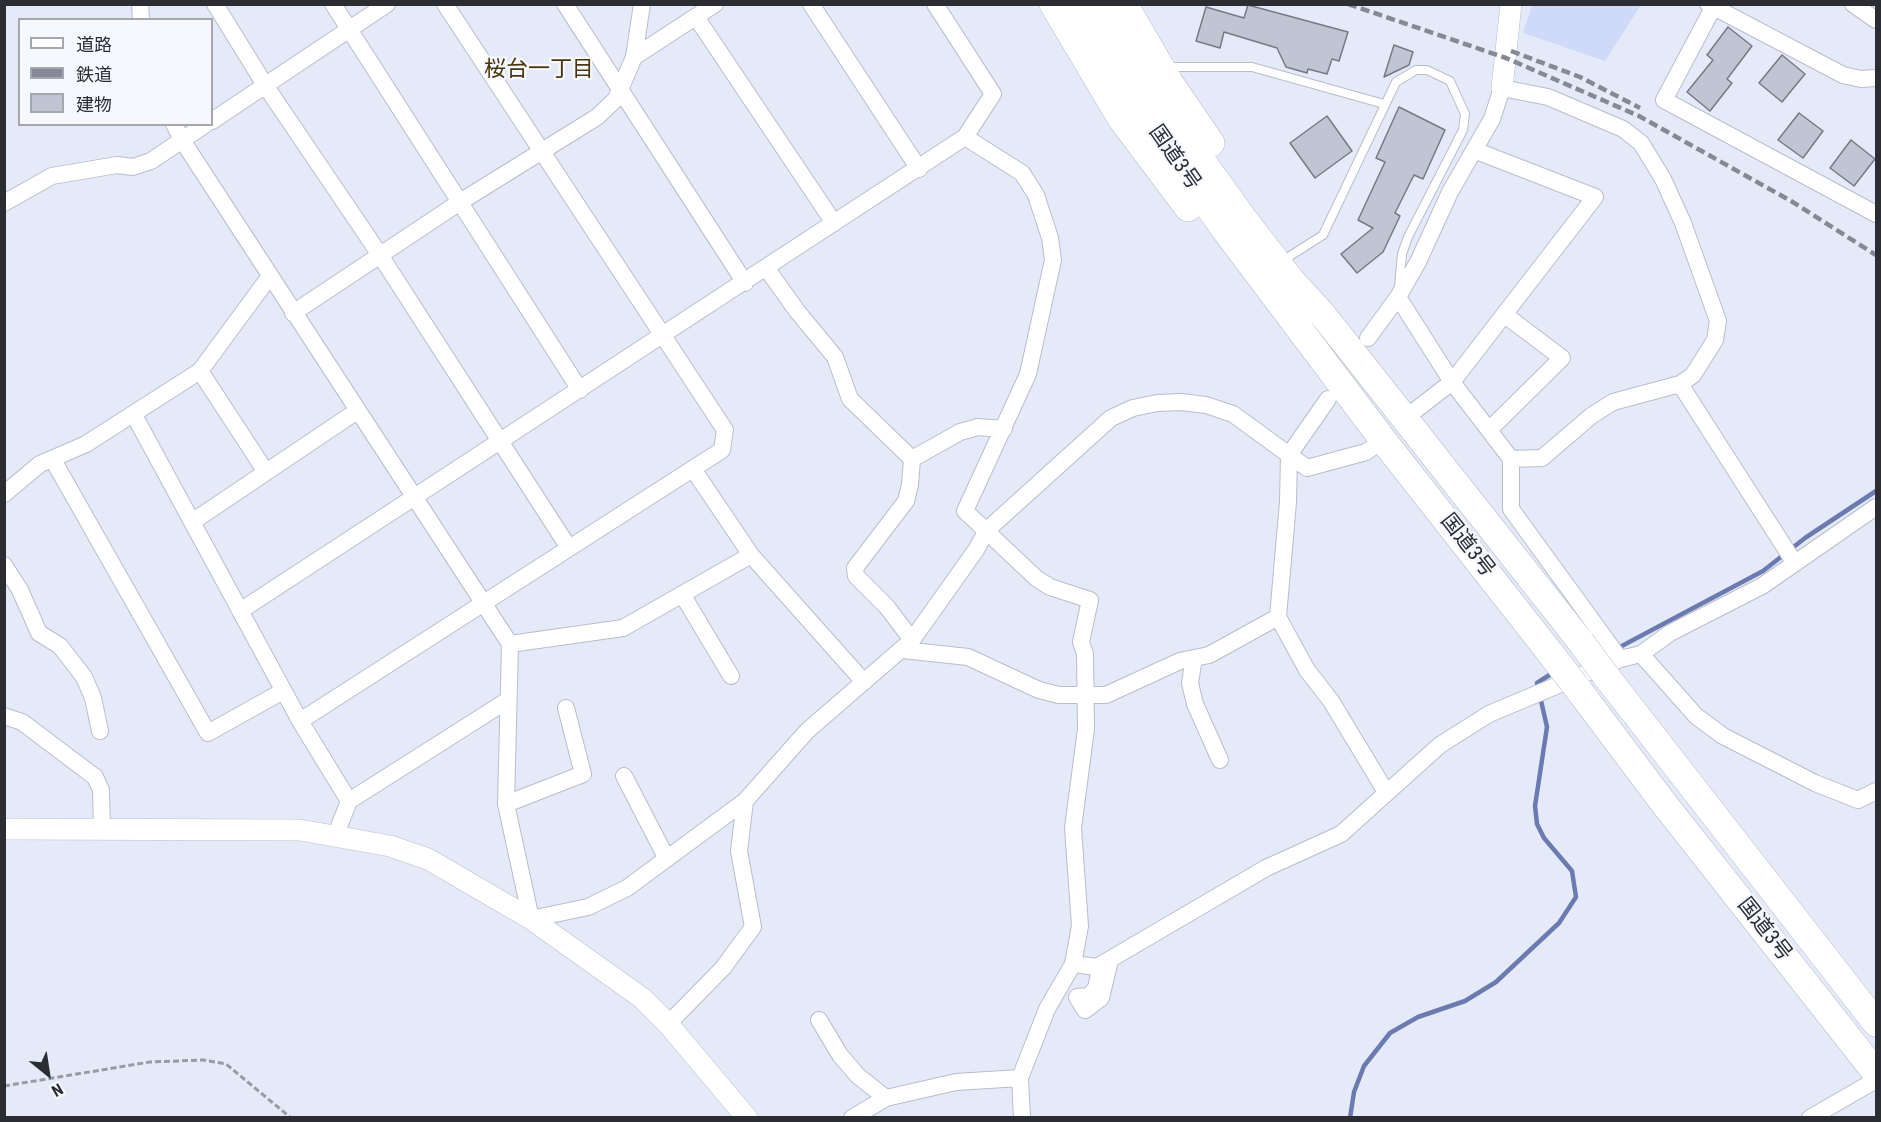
<!DOCTYPE html>
<html>
<head>
<meta charset="utf-8">
<style>
  body { margin:0 }
  #map { position:relative; width:1881px; height:1122px; overflow:hidden; background:#e5eaf9; font-family:"Roboto Condensed","Noto Sans JP",sans-serif }
  canvas { display:block }
  .frame { position:absolute; inset:0; border:6px solid #2b2d32; pointer-events:none }
  .legend { position:absolute; left:18px; top:18px; width:195px; height:108px; box-sizing:border-box; background:#f6f8fd; border:2px solid #a5a7ac; margin:0; padding:8px 10px; list-style:none; font-size:18px; color:#2b2d32 }
  .legend li { display:flex; align-items:center; gap:12px; height:30px }
  .legend b { width:30px; border:2px solid #a5a7ac }
  .north { position:absolute; left:18px; top:1044px; width:60px; height:60px; -webkit-text-stroke:4px #f6f8fd; paint-order:stroke; rotate:150deg; font-size:16px; font-weight:700; line-height:24px; text-align:center; color:#2b2d32 }
  .north::after { content:''; display:block; margin:auto; width:21px; height:27px; background:#2b2d32; clip-path:polygon(50% 0,100% 100%,50% 72%,0 100%) }
</style>
</head>
<body>
<div id="map">
<canvas width="1881" height="1122"></canvas>
<div class="frame"></div>
<ul class="legend">
<li><b style="height:8px;background:#fff"></b>道路</li>
<li><b style="height:8px;background:#868993"></b>鉄道</li>
<li><b style="height:16px;background:#c0c5d3"></b>建物</li>
</ul>
<div class="north">N</div>
</div>
<script>
const g = document.querySelector('canvas').getContext('2d');
g.lineJoin = 'round';
function fill(path, color) { g.fillStyle = color; g.fill(path, 'evenodd'); }
const shape = rows => new Path2D(rows.map(r => 'M' + r).join(''));
function strokePath(path, color, width, dash) { g.strokeStyle = color; g.lineWidth = width; g.lineCap = dash ? 'butt' : 'round'; g.setLineDash(dash || []); g.stroke(path); }
function write(font, color, halo, rows, align = 'center') {
  g.font = font + ' "Roboto Condensed","Noto Sans JP",sans-serif'; g.lineWidth = 4.5; g.setLineDash([]); g.textBaseline = 'middle'; g.strokeStyle = halo; g.fillStyle = color; for (const [text, x, y, turn = 0] of rows) {
    g.save(); g.translate(x, y); g.rotate((+turn || 0) * Math.PI / 180); g.textAlign = isNaN(turn) ? turn : align; if (halo) g.strokeText(text, 0, 0); g.fillText(text, 0, 0); g.restore();
  }
}
const green = shape([
  [1532,5,1532,4,1641,5,1605,61,1523,33]
]);
const stream = shape([
  [1618,648,1763,571,1805,538,1876,491],
  [1350,1118,1354,1092,1364,1066,1390,1033,1418,1017,1465,1001,1496,982,1559,923,1576,897,1572,871,1544,838,1537,824,1535,806,1547,727,1537,683,1554,672]
]);
const building = shape([
  [1248,5,1348,32,1339,61,1332,59,1327,74,1308,69,1307,73,1286,67,1277,48,1224,32,1220,48,1196,41,1206,7,1244,18,1248,5],
  [1728,27,1752,46,1727,79,1732,83,1710,111,1687,92,1713,60,1707,55,1728,27],
  [1394,45,1413,52,1409,65,1384,77,1394,45],
  [1782,55,1805,74,1782,102,1759,83,1782,55],
  [1399,107,1445,130,1423,179,1414,175,1395,213,1400,216,1383,252,1357,273,1341,254,1373,228,1358,220,1385,162,1376,158,1399,107],
  [1799,113,1823,131,1803,158,1778,140,1799,113],
  [1327,116,1352,151,1315,178,1290,143,1327,116],
  [1851,140,1875,159,1854,186,1830,168,1851,140]
]);
const path = shape([
  [4,1086,150,1062,203,1060,226,1064,291,1118]
]);
const service = shape([
  [1168,67,1252,67,1384,104],
  [1290,256,1323,235,1396,82,1416,70,1427,70,1450,81,1465,114,1463,130,1408,237,1402,254,1399,286]
]);
const minor = shape([
  [140,4,141,20],
  [215,4,265,85,380,255,569,548],
  [333,4,580,390],
  [565,4,745,283],
  [811,4,919,169],
  [1708,4,1843,75,1861,79,1876,78],
  [1715,4,1664,100,1876,214],
  [1853,4,1876,20],
  [696,17,834,223],
  [634,57,715,4],
  [212,121,387,4],
  [174,124,182,140,510,644,506,804,531,919,588,907,627,888,745,801,807,731,912,640,976,550,987,530,1111,418,1133,408,1157,403,1181,402,1206,405,1233,414,1307,468,1366,452,1383,440],
  [965,137,1022,173,1036,195,1050,238,1053,260,1028,374,965,511,1036,578,1050,587,1090,600,1081,642,1085,654,1086,729,1073,828,1080,926,1073,964,1047,1009,1020,1078,1022,1118],
  [4,203,52,176,117,165,133,167,151,161,206,124],
  [767,269,797,311,835,357,850,399,912,459,960,432,978,427,1004,429],
  [1398,297,1452,382,1511,459,1511,509,1620,659],
  [293,313,460,202,597,117,616,99,634,57,642,4],
  [1368,338,1398,297,1418,262,1450,192,1492,119,1502,88,1548,97,1623,129,1641,143,1663,179,1683,223,1718,321,1715,340,1693,375,1680,384,1613,402,1591,416,1542,458,1511,459],
  [200,371,266,472],
  [1680,384,1794,562],
  [1328,399,1289,455,1288,502,1278,617,1307,670,1331,701,1386,792],
  [134,415,300,721,349,801,336,834],
  [1404,419,1452,382,1595,197,1474,150],
  [1490,429,1562,358,1505,315],
  [912,459,910,485,906,501,855,568,856,576,887,607,912,640],
  [53,460,208,733,283,691],
  [693,469,751,555,864,682],
  [4,494,40,464,86,444,200,371,270,276],
  [192,522,357,411],
  [4,565,20,590,39,633,60,646,84,677,93,698,100,731],
  [682,594,731,676],
  [240,611,965,137,993,94,935,4],
  [510,644,623,628,751,555],
  [903,650,968,657,1039,690,1059,695,1106,695,1180,661,1209,655,1278,617],
  [1641,654,1696,716,1723,736,1815,783,1858,800,1876,791],
  [1194,658,1190,683,1195,704,1220,760],
  [4,716,22,722,95,777,101,790,102,830],
  [300,721,722,450,725,430,445,4],
  [624,776,667,859],
  [349,801,508,700],
  [506,804,583,774,566,708],
  [1073,964,1097,967,1266,868,1341,834,1440,745,1489,714,1620,659,1641,654,1670,633,1762,586,1876,507],
  [1101,965,1096,988,1089,996,1077,997,1085,1010,1101,998,1110,960],
  [819,1020,840,1055,858,1076,886,1098],
  [668,1024,723,968,753,927,739,851,745,801],
  [852,1118,886,1098,956,1082,1020,1078],
  [1810,1118,1876,1080]
]);
const tertiary = shape([
  [1502,88,1511,4],
  [4,829,300,830,390,846,428,859,531,919,642,998,668,1024,747,1118]
]);
const trunk = shape([
  [1053,4,1122,120,1188,208],
  [1078,4,1145,117,1225,230,1383,440,1551,654],
  [1099,4,1163,107,1243,218,1290,279,1323,315,1581,642],
  [1124,4,1170,83,1211,143],
  [1606,676,1876,1023],
  [1578,689,1662,801,1876,1073]
]);
const rail = shape([
  [1348,4,1506,58,1639,116,1791,201,1876,255],
  [1511,51,1580,77,1640,108]
]);
const trunkBridge = shape([
  [1581,642,1606,676],
  [1551,654,1578,689]
]);
const streetNames = [
  ["国道3号",1174,158,55],
  ["国道3号",1467,546,52],
  ["国道3号",1764,930,52]
];
const neighbourhoodNames = [
  ["桜台一丁目",539,70]
];
fill(green, '#cfd9f8');
strokePath(stream, '#6b7ab1', 4.5);
fill(building, '#c0c5d3');
strokePath(building, '#767a87', 1.5);
strokePath(service, '#b9bdcb', 10);
strokePath(minor, '#b9bdcb', 18);
strokePath(tertiary, '#b9bdcb', 22);
strokePath(trunk, '#b9bdcb', 28);
strokePath(path, '#979ba6', 3, [6, 3]);
strokePath(service, '#fff', 8);
strokePath(minor, '#fff', 16);
strokePath(tertiary, '#fff', 21);
strokePath(trunk, '#fff', 27);
strokePath(rail, '#868993', 4.5, [9, 4.5]);
strokePath(trunkBridge, '#b9bdcb', 28, []);
strokePath(trunkBridge, '#fff', 27);
write('21px', '#2b2d32', '#f6f8fd', streetNames);
write('22px', '#47360e', '#f6f8fd', neighbourhoodNames);
</script>
</body>
</html>
